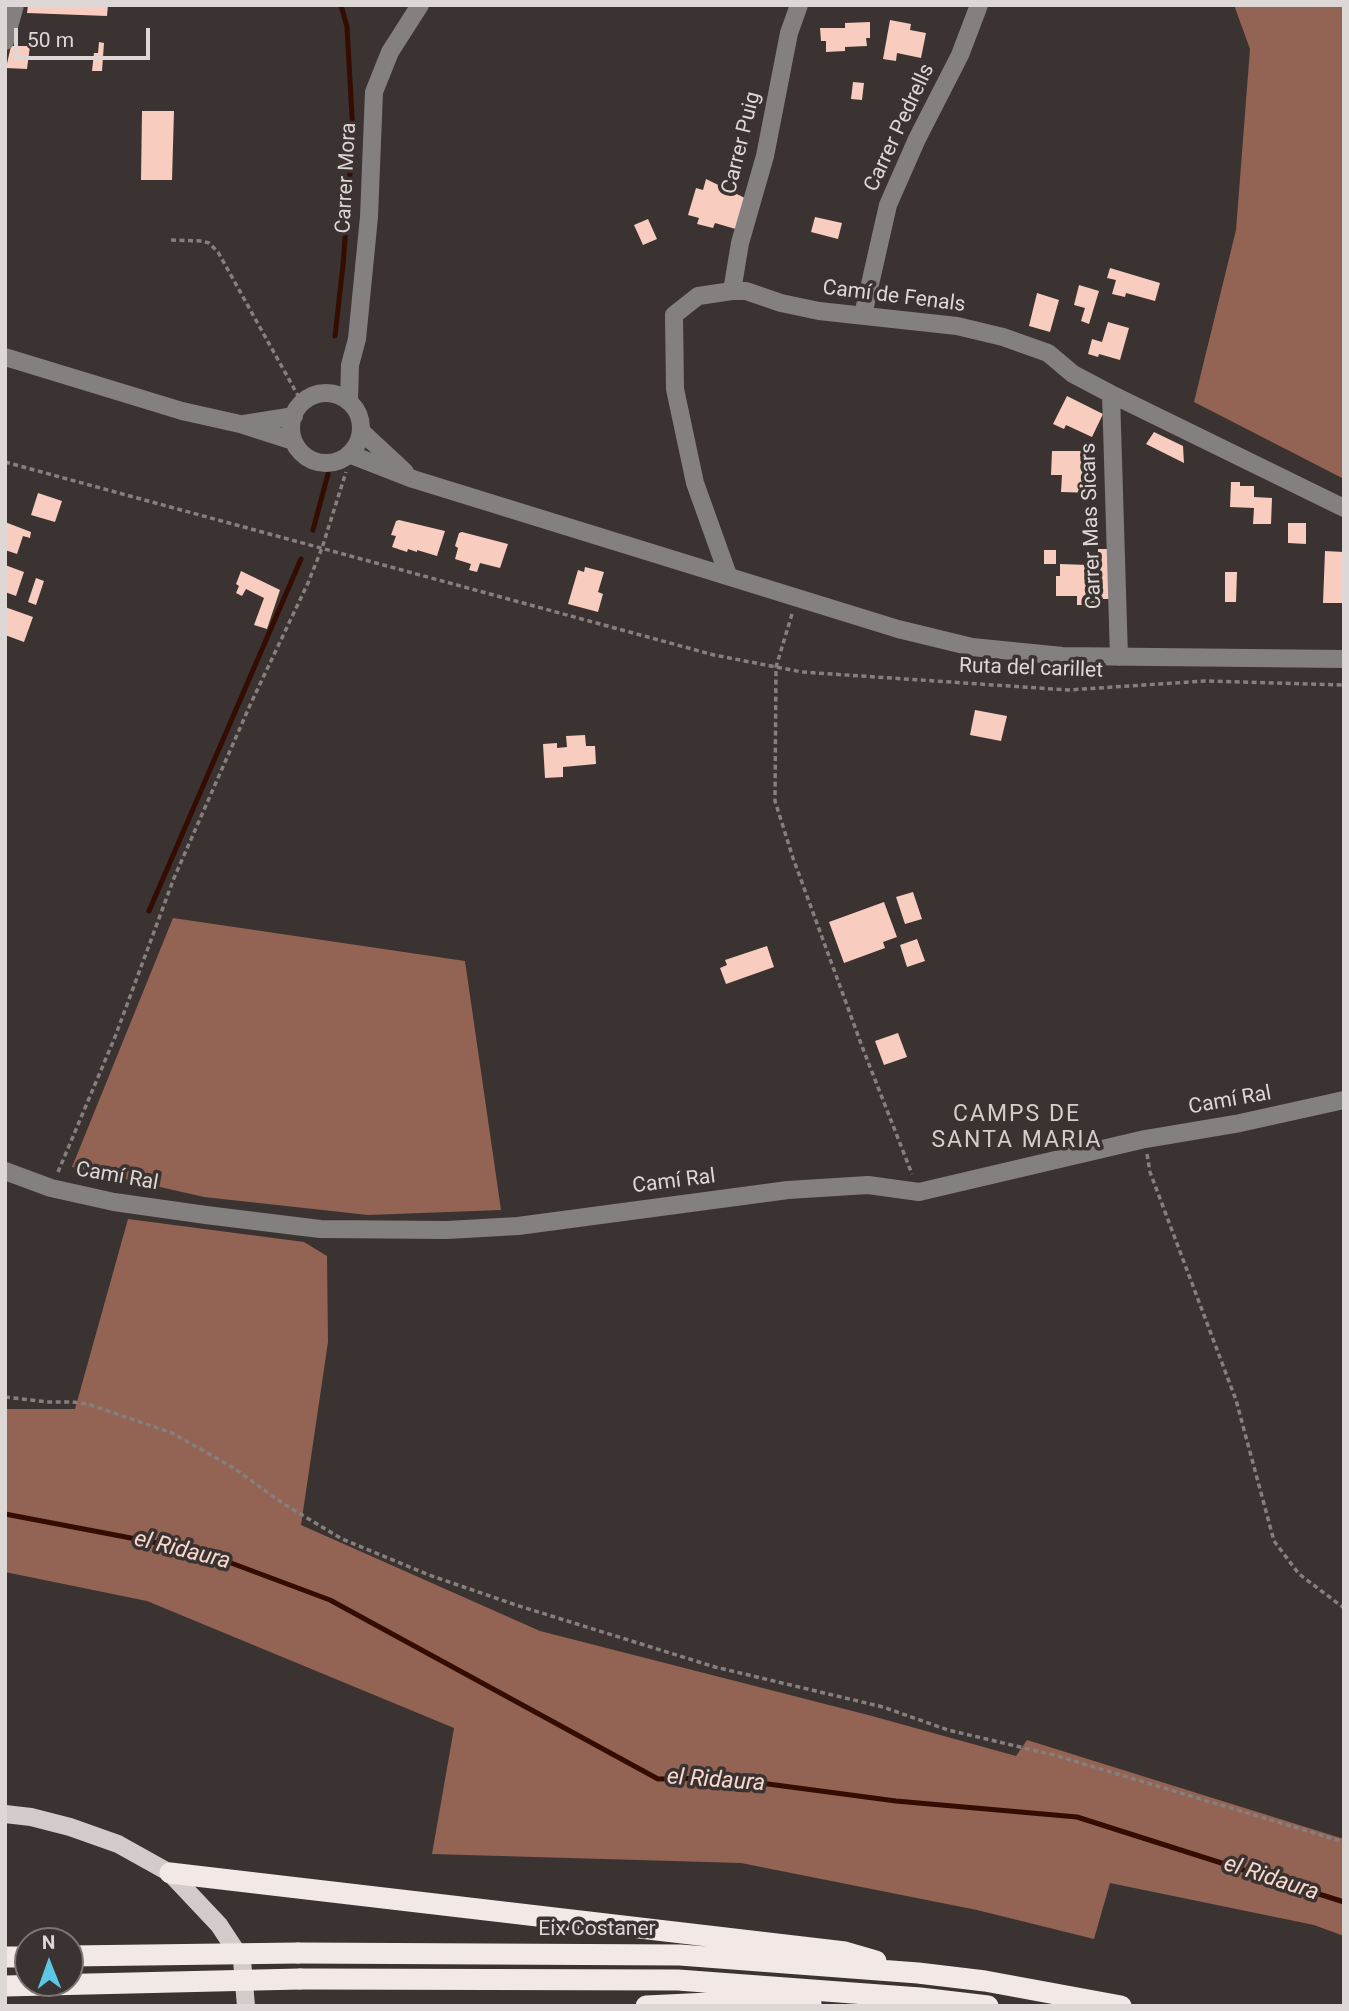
<!DOCTYPE html>
<html>
<head>
<meta charset="utf-8">
<style>
  body { margin:0 }
  #map { position:relative; width:1349px; height:2011px; overflow:hidden; background:#3b3331; font-family:Roboto,sans-serif }
  canvas { display:block }
  .frame { position:absolute; inset:0; border:7px solid #ddd8d6; pointer-events:none }
  .north { position:absolute; left:14px; top:1927px; width:70px; height:70px; box-sizing:border-box; background:#3b3331; border:2px solid #7c7573; border-radius:50%; rotate:359deg; font-size:19px; font-weight:700; line-height:28px; text-align:center; color:#ddd8d6 }
  .north::after { content:''; display:block; margin:auto; width:24px; height:32px; background:#5ac8e6; clip-path:polygon(50% 0,100% 100%,50% 72%,0 100%) }
  .scale { position:absolute; left:14px; top:28px; width:136px; height:32px; box-sizing:border-box; border:4px solid #ddd8d6; border-top:0; padding-left:9px; font-size:21px; line-height:24px; white-space:nowrap; color:#ddd8d6; -webkit-text-stroke:5px #3b3331; paint-order:stroke }
</style>
</head>
<body>
<div id="map">
<canvas width="1349" height="2011"></canvas>
<div class="frame"></div>
<div class="north">N</div>
<div class="scale">50 m</div>
</div>
<script>
const g = document.querySelector('canvas').getContext('2d');
g.lineJoin = 'round';
function fill(path, color) { g.fillStyle = color; g.fill(path, 'evenodd'); }
const shape = rows => new Path2D(rows.map(r => 'M' + r).join(''));
function strokePath(path, color, width, dash) { g.strokeStyle = color; g.lineWidth = width; g.lineCap = dash ? 'butt' : 'round'; g.setLineDash(dash || []); g.stroke(path); }
function write(font, color, halo, rows, align = 'center') {
  g.font = font + ' Roboto,sans-serif'; g.lineWidth = 7; g.setLineDash([]); g.textBaseline = 'middle'; g.strokeStyle = halo; g.fillStyle = color; for (const [text, x, y, turn = 0] of rows) {
    g.save(); g.translate(x, y); g.rotate((+turn || 0) * Math.PI / 180); g.textAlign = isNaN(turn) ? turn : align; if (halo) g.strokeText(text, 0, 0); g.fillText(text, 0, 0); g.restore();
  }
}
const forest = shape([
  [1234,5,1344,5,1344,479,1194,402,1236,230,1250,49],
  [173,918,465,961,501,1210,368,1215,204,1197,72,1167],
  [128,1219,304,1242,327,1256,328,1342,301,1525,540,1631,872,1716,1016,1756,1027,1740,1344,1839,1344,1936,1314,1925,1110,1883,1094,1939,977,1910,741,1863,432,1854,454,1728,147,1601,5,1572,5,1409,75,1409]
]);
const stream = shape([
  [335,336,343,265,353,134,347,27,341,5],
  [313,530,328,474],
  [149,911,301,559],
  [5,1514,199,1551,330,1600,658,1779,723,1778,896,1801,1077,1817,1344,1902]
]);
const building = shape([
  [28,5,108,5,107,16,27,13],
  [890,20,911,24,910,30,926,33,921,58,897,53,896,61,883,59],
  [870,22,870,38,866,38,867,46,845,47,845,51,826,52,826,41,821,41,820,28,845,28,845,23],
  [99,42,104,43,102,71,92,71,94,53,98,53],
  [11,46,30,46,27,69,6,68],
  [853,82,864,83,862,100,851,99],
  [142,111,174,111,172,180,141,180],
  [706,179,747,199,739,230,715,223,713,228,697,224,699,218,688,215,696,188,703,190],
  [815,217,842,223,838,239,811,232],
  [648,219,657,239,643,245,634,225],
  [1110,268,1160,283,1155,301,1126,293,1125,297,1112,294,1116,280,1107,278],
  [1079,285,1099,291,1089,324,1081,321,1085,308,1074,305],
  [1037,293,1059,300,1050,332,1029,326],
  [1108,322,1129,328,1120,360,1099,354,1098,357,1088,354,1092,339,1102,342],
  [1067,396,1103,414,1092,437,1066,425,1064,429,1053,424],
  [1154,432,1183,446,1184,463,1146,444],
  [1052,451,1093,451,1093,493,1061,492,1062,475,1051,475],
  [1231,482,1240,482,1240,486,1254,486,1254,497,1272,498,1271,524,1253,524,1254,508,1230,507],
  [38,493,62,501,55,522,31,515],
  [399,520,445,531,437,556,417,550,417,552,408,549,407,552,392,547,396,536,391,535,396,521],
  [5,522,31,532,30,538,23,536,17,554,5,550],
  [1288,523,1306,523,1306,544,1288,543],
  [462,532,508,544,500,568,480,563,477,572,469,570,471,564,455,559,458,548,455,546,459,533],
  [1098,549,1109,549,1109,599,1098,599,1098,605,1077,605,1077,596,1056,596,1056,576,1060,576,1060,564,1088,565,1088,556,1098,557],
  [1044,550,1056,550,1056,564,1044,564],
  [1325,551,1344,552,1344,603,1323,603],
  [5,565,24,572,16,596,5,592],
  [585,567,604,572,598,592,603,594,598,612,568,604,578,570,584,572],
  [241,571,280,590,267,629,254,625,264,598,246,589,242,596,236,593,239,586,236,584],
  [1225,572,1237,572,1236,602,1225,602],
  [36,578,44,581,36,605,28,602],
  [5,607,33,617,24,642,5,635],
  [975,710,1007,716,1001,741,970,735],
  [585,735,586,746,595,746,596,764,563,767,563,777,545,778,543,744,557,743,557,748,567,747,566,736],
  [913,892,922,919,905,924,896,897],
  [884,902,897,937,883,942,885,948,844,963,829,922],
  [917,939,925,961,907,967,900,945],
  [767,946,774,967,726,984,720,968,727,965,725,960],
  [898,1033,907,1057,884,1065,875,1041]
]);
const path = shape([
  [171,240,202,241,209,243,218,252,301,401],
  [5,462,714,655,802,672,1068,690,1205,681,1344,685],
  [792,614,776,667,775,801,793,858,863,1049,912,1174],
  [1147,1154,1150,1172,1236,1400,1274,1541,1299,1574,1344,1608],
  [58,1172,115,1037,174,878,251,703,308,583,322,548,346,472],
  [5,1397,47,1402,72,1402,88,1404,172,1433,232,1467,284,1504,342,1539,429,1575,516,1605,715,1667,883,1707,948,1730,1054,1755,1344,1842]
]);
const minor = shape([
  [5,41,15,5],
  [732,291,740,243,765,156,789,33,799,5],
  [863,315,888,205,917,139,960,55,979,5],
  [5,357,182,411,240,424,293,441],
  '291 428a35 35 0 1 1 70 0a35 35 0 1 1-70 0Z',
  [1111,394,1119,657],
  [349,402,350,365,357,339,369,217,374,92,390,52,420,5],
  [244,424,294,416],
  [361,431,405,472],
  [349,454,413,479,898,629,972,647,1062,656,1344,659],
  [728,575,695,483,675,389,674,315,698,296,732,291,746,291,781,303,819,311,957,326,1003,337,1048,353,1073,374,1111,394,1344,508],
  [5,1171,51,1188,114,1202,206,1215,320,1229,447,1230,518,1226,788,1190,868,1185,919,1192,1145,1139,1240,1123,1344,1100]
]);
const major = shape([
  [5,1814,31,1817,70,1827,118,1844,170,1873,219,1925,242,1960,246,2006]
]);
const highway = shape([
  [170,1873,845,1952,876,1961],
  [298,1953,680,1955,918,1973,985,1981,1121,2006],
  [5,1957,28,1957],
  [300,1979,678,1980,920,1998,988,2006],
  [646,2006,730,2002,811,2003]
]);
const highwayBridge = shape([
  [70,1956,298,1953],
  [5,1986,300,1979]
]);
const streetNames = [
  ["Carrer Pedrells",900,128,-65],
  ["Carrer Puig",742,143,-76],
  ["Carrer Mora",347,178,-87],
  ["Camí de Fenals",894,297,7],
  ["Carrer Mas Sicars",1092,526,-92],
  ["Ruta del carillet",1031,669,2],
  ["Camí Ral",1230,1101,-10],
  ["Camí Ral",117,1177,10],
  ["Camí Ral",674,1182,-7],
  ["Eix Costaner",597,1930]
];
const neighbourhoodNames = [
  ["CAMPS DE",1017,1115],
  ["SANTA MARIA",1017,1141]
];
const waterNames = [
  ["el Ridaura",182,1551,14],
  ["el Ridaura",716,1781,4],
  ["el Ridaura",1271,1879,18]
];
fill(forest, '#936353');
strokePath(stream, '#340c02', 5);
fill(building, '#f8ccbe');
strokePath(path, '#857f7d', 3.5, [5, 3.5]);
strokePath(minor, '#84807f', 18);
strokePath(major, '#d3cbc9', 18);
strokePath(highway, '#f2e9e6', 21);
strokePath(highwayBridge, '#f2e9e6', 21);
write('21px', '#ddd8d6', '#3b3331', streetNames);
g.letterSpacing = '2px';
write('23px', '#d6ccc9', '#3b3331', neighbourhoodNames);
g.letterSpacing = '0px';
write('italic 23px', '#f9d9ce', '#3b3331', waterNames);
</script>
</body>
</html>
